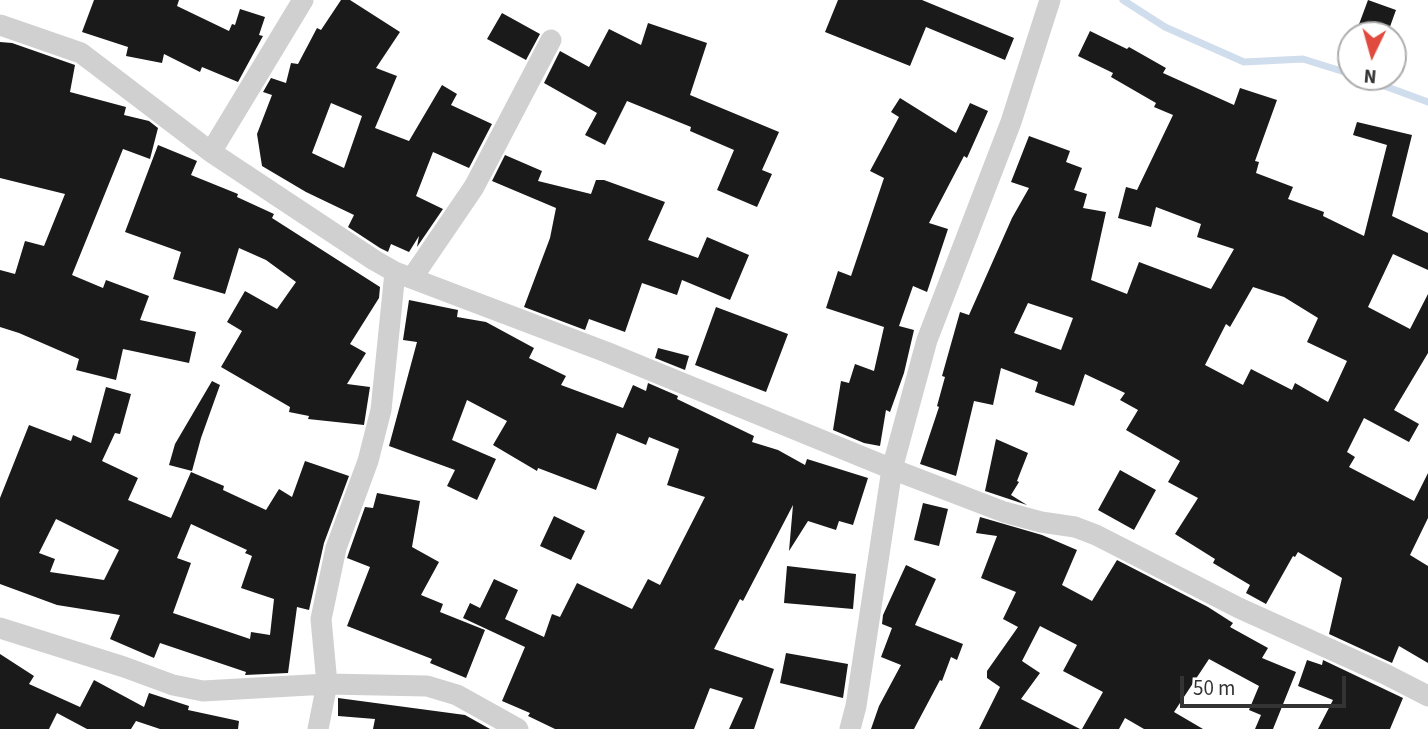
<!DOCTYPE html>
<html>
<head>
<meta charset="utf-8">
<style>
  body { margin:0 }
  #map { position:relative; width:1428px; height:729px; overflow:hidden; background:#fff; font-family:"Source Sans 3",sans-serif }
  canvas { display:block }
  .north { position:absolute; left:1337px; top:21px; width:70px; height:70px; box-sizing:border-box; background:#fff; border:2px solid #adadad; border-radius:50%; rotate:185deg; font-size:19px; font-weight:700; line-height:28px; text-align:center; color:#333 }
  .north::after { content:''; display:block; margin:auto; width:24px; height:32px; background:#e14a3e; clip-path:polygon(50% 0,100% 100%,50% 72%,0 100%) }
  .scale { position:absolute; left:1180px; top:676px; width:166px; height:32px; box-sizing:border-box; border:4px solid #333; border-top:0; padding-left:9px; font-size:21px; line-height:24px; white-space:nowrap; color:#333; -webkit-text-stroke:5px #fff; paint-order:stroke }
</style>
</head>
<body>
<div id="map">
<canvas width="1428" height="729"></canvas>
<div class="north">N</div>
<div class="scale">50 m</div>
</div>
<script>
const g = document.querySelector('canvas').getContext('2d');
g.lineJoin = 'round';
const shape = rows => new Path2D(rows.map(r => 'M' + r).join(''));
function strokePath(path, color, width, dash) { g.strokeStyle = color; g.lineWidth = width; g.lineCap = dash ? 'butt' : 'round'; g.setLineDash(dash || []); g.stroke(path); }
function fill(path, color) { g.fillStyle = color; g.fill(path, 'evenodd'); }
const stream = shape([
  [1123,0,1165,27,1244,62,1303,59,1351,74],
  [1360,77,1428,102]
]);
const building = shape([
  [94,0,179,0,177,6,229,31,232,24,235,25,240,9,265,17,259,35,263,36,238,82,202,67,200,72,164,54,162,63,126,56,128,47,82,32],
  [341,0,350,0,400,32,376,68,397,76,375,128,409,141,442,85,457,94,451,105,492,124,469,168,433,152,416,196,443,209,417,247,419,236,409,252,391,244,388,252,380,248,348,227,354,215,306,192,262,166,257,134,272,95,263,92,271,78,286,83,291,63,298,64,317,28,321,30],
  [331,103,362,116,344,168,312,153],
  [838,0,922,0,1014,38,1005,60,926,27,910,66,825,32],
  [1368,0,1396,10,1387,35,1355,35],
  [502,13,540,34,526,60,487,39],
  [648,23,707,43,690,95,779,132,762,170,772,174,757,207,717,190,734,150,690,131,691,127,627,101,605,145,585,135,597,113,544,83,560,51,589,67,609,29,641,45],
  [1090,31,1127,49,1129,47,1166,68,1163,73,1234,105,1240,88,1277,100,1255,161,1259,162,1256,173,1293,187,1288,199,1324,212,1323,216,1364,236,1387,145,1353,135,1357,122,1412,135,1392,216,1428,233,1428,270,1393,254,1368,307,1410,329,1428,294,1428,353,1394,410,1419,424,1409,442,1364,418,1347,452,1355,457,1349,467,1414,501,1428,473,1428,518,1410,555,1428,566,1428,663,1399,646,1392,663,1329,634,1342,578,1298,552,1295,557,1293,556,1266,604,1246,593,1250,585,1213,563,1215,559,1175,534,1198,498,1168,482,1180,461,1126,430,1138,410,1120,400,1125,393,1085,374,1074,406,1035,392,1038,382,1001,368,993,405,974,401,956,476,920,464,939,407,937,406,945,377,942,376,960,312,969,315,1012,218,1029,188,1011,182,1029,136,1070,151,1066,162,1082,168,1074,190,1087,194,1083,208,1106,212,1091,280,1127,294,1139,262,1211,289,1234,249,1197,237,1201,224,1156,207,1151,227,1118,218,1126,187,1137,190,1173,115,1154,107,1156,103,1111,77,1113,73,1078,56],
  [1253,287,1284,297,1318,318,1307,342,1347,361,1328,402,1295,383,1292,390,1251,369,1243,385,1205,365,1226,324,1230,327],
  [1028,303,1073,318,1061,350,1014,333],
  [0,42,12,43,75,65,70,92,126,107,124,115,149,121,158,128,150,159,123,149,72,275,103,288,106,280,149,296,140,320,196,332,189,363,123,349,116,380,76,370,79,359,19,333,0,327,0,270,15,274,25,241,44,246,65,194,0,178],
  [900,98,956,133,970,103,988,111,967,158,964,156,929,223,948,229,927,292,913,286,899,326,914,330,904,373,890,412,886,410,880,446,864,443,833,430,841,381,849,383,855,364,874,371,884,327,826,308,838,271,851,276,884,178,870,171,899,117,891,112],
  [158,145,197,161,191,175,238,194,237,197,274,214,272,218,380,287,379,298,350,344,366,353,347,384,370,387,364,425,308,419,309,416,289,412,290,407,221,367,242,331,227,322,245,291,277,309,296,282,266,260,239,248,225,294,173,279,181,252,125,232],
  [505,155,542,171,538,181,591,194,596,180,604,180,665,202,648,240,698,258,707,237,749,255,730,300,682,280,677,295,642,283,625,332,589,319,585,330,524,307,550,238,556,208,492,181],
  [409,300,458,310,457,317,486,322,534,348,529,358,566,376,561,385,623,408,633,385,646,391,648,383,678,396,677,399,754,436,752,442,778,450,805,465,807,459,868,478,853,525,839,521,836,530,808,521,789,551,793,505,743,601,740,599,714,649,774,669,754,729,729,729,743,698,710,688,694,729,555,729,528,716,530,713,502,701,525,647,463,618,470,603,480,608,494,579,518,590,505,619,544,637,552,614,560,617,577,583,632,609,648,579,660,585,705,497,667,485,679,449,649,437,646,445,617,433,596,490,538,468,537,471,493,445,507,421,467,400,452,440,496,459,477,500,447,486,455,470,389,446,417,342,403,340],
  [716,307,788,334,766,392,695,365],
  [658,348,689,356,685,370,655,358],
  [212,381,220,385,201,438,192,471,169,465,175,444],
  [106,387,131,394,120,434,115,433,102,461,138,478,128,500,171,518,191,472,224,486,223,490,266,510,279,489,292,497,305,461,349,476,324,543,309,610,297,607,288,673,245,675,246,672,160,643,154,658,110,639,120,615,57,605,0,584,0,498,29,425,71,441,73,435,91,443],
  [56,519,119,550,104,580,50,572,55,559,39,553],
  [191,524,247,550,245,553,252,556,241,588,274,599,270,635,251,632,250,639,173,613,191,563,177,558],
  [996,439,1028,453,1017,481,1019,482,1011,495,1027,505,985,491],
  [1120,470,1156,490,1134,530,1098,510],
  [377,493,420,501,412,547,439,562,421,595,443,604,440,612,485,630,466,678,430,663,432,659,347,626,370,567,347,558,349,552,365,507,373,508],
  [923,503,948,509,939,546,914,540],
  [554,516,585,531,571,560,540,546],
  [980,517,1042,535,1077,550,1062,585,1092,601,1117,560,1208,607,1233,623,1230,627,1268,648,1262,658,1296,672,1273,729,1255,729,1261,715,1249,710,1259,686,1209,659,1174,712,1203,729,1144,729,1125,718,1119,729,1082,729,1103,692,1063,671,1077,645,1040,626,1022,661,1040,673,1021,699,1080,729,979,729,1000,687,987,678,987,671,1018,627,1003,619,1016,592,981,578,997,536,976,533],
  [906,565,936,579,915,625,963,644,957,660,951,657,942,681,940,680,914,729,871,729,879,706,901,665,881,657,892,628,882,624,883,615],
  [787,566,856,574,853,609,784,603],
  [786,653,848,664,843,698,780,683],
  [0,654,34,676,29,684,80,707,94,680,144,707,149,693,189,706,188,710,239,721,238,729,160,729,136,721,131,729,87,729,57,713,49,729,0,729],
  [1307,660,1322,665,1323,660,1403,698,1390,729,1318,729,1333,700,1298,686],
  [338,698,465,715,490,729,373,729,375,719,338,716]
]);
const minor = shape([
  [0,25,81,53,211,152,374,260,395,272,606,352,892,469,1004,512,1041,522,1075,527,1096,535,1239,608,1385,674,1428,696],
  [211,152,303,0],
  [412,278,474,187,551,40],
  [0,628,124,667,173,685,203,691,327,684,427,686,457,695,518,729],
  [318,729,327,684,321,619,336,548,368,461,381,410,395,272],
  [850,729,856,706,892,469,927,340,1011,122,1050,0]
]);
strokePath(stream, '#d0dded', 7);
fill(building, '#1a1a1a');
strokePath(minor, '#d0d0d0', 21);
</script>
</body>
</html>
